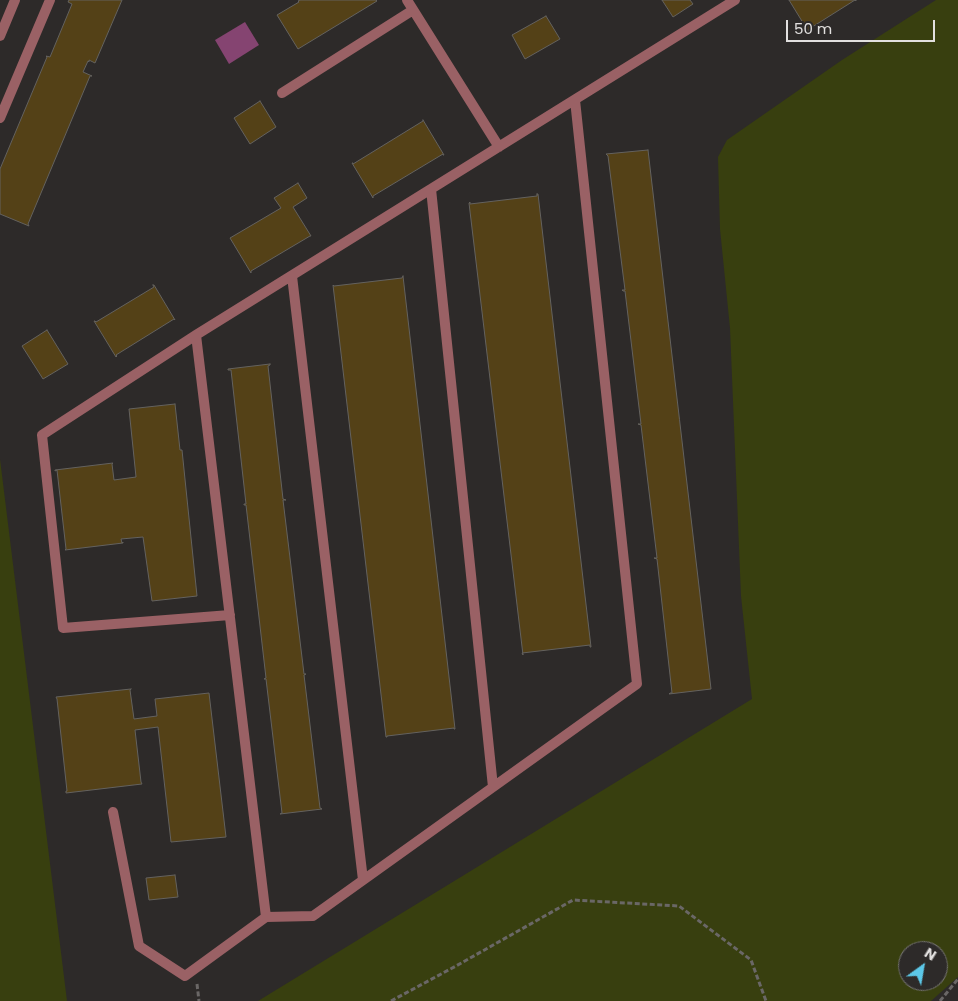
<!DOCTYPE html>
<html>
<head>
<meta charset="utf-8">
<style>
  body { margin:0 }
  #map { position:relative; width:958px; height:1001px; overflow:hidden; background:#2d2a29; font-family:Poppins,sans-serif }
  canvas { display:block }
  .north { position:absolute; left:898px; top:941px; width:50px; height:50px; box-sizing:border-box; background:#2d2a29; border:1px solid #757372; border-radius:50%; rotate:32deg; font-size:14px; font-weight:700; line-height:20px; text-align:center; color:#e2e0df }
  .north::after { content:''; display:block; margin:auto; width:18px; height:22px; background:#5cc7e7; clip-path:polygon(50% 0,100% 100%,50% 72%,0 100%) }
  .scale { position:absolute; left:786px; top:20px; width:149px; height:22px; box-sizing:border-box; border:2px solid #e2e0df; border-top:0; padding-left:6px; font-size:15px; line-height:18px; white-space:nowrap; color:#e2e0df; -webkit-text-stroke:4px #2d2a29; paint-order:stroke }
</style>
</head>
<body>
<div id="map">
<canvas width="958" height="1001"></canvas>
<div class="north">N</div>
<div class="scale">50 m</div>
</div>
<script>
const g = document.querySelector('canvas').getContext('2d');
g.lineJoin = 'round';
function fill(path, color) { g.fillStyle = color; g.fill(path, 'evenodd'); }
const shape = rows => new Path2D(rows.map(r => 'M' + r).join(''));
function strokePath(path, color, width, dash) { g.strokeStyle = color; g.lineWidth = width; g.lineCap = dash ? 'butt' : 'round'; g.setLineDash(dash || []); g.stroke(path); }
const green = shape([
  [936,0,958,0,958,977,931,1001,258,1001,752,699,741,596,730,328,720,229,718,157,727,140,842,60],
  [908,951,938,951,938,981,908,981],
  [0,459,67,1001,0,1001]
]);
const water = shape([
  [245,22,259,45,229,64,215,40]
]);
const building = shape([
  [69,0,122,0,95,63,89,60,89,62,88,61,83,72,92,76,90,76,28,224,29,226,0,214,0,169,47,57,46,56,50,57,72,4,68,2,69,0],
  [300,0,376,0,377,1,298,49,277,15,299,2,298,1,300,0],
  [662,0,690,0,693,4,673,17,662,0],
  [789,0,856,0,856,1,855,0,809,29,809,30,808,31,789,0],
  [546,16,560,39,525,59,512,35,546,16],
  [260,101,276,127,250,144,234,118,260,101],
  [423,120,444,155,443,155,443,154,373,196,373,198,352,163,353,163,353,164,423,121,423,120],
  [648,150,711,689,669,694,670,693,672,693,657,559,654,558,657,558,641,425,638,424,641,424,625,291,623,291,622,290,625,290,608,156,606,154,648,150],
  [298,183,307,198,293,207,311,236,310,236,251,271,251,273,230,238,281,208,274,198,298,183],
  [537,194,538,194,591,647,590,647,590,645,522,653,523,655,469,203,470,202,470,204,537,196,537,194],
  [403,276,455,729,454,729,454,728,387,736,387,737,386,737,333,285,334,286,402,278,403,276],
  [153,285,154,285,175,320,174,319,116,355,117,356,116,357,94,321,95,321,96,322,154,287,153,285],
  [47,330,68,364,43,379,22,346,47,330],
  [270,364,270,365,268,366,283,499,286,500,283,500,304,674,306,674,304,675,320,808,322,809,280,814,282,813,266,679,264,679,266,678,246,505,244,505,244,504,246,504,231,370,228,370,228,369,270,364],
  [175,404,180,450,182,450,197,596,152,601,143,537,121,539,122,543,123,542,123,543,65,550,66,549,57,470,55,471,55,470,113,463,112,464,114,480,136,477,129,409,175,404],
  [131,689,130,690,134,719,157,716,155,699,209,693,226,837,171,842,158,727,135,730,141,782,142,784,66,793,66,791,67,791,57,699,56,697,131,689],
  [175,875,178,897,149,900,146,878,175,875]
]);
const path = shape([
  [197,984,199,1001],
  [391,1001,456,966,573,900,679,906,751,960,766,1001],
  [940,1001,958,979]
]);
const lane = shape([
  [407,0,499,147],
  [0,36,15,0],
  [282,93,413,10],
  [0,118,50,0],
  [431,189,493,787],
  [292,276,363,880],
  [196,335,266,917],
  [230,615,63,628,42,435,196,335,735,0],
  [113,812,139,946,185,976,266,917,313,916,637,684,575,100]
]);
fill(green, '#383f0f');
fill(water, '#854471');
fill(building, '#544117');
strokePath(building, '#64625f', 1);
strokePath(path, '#6a6766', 3, [5, 2.5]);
strokePath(lane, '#9a6165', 10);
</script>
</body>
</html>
